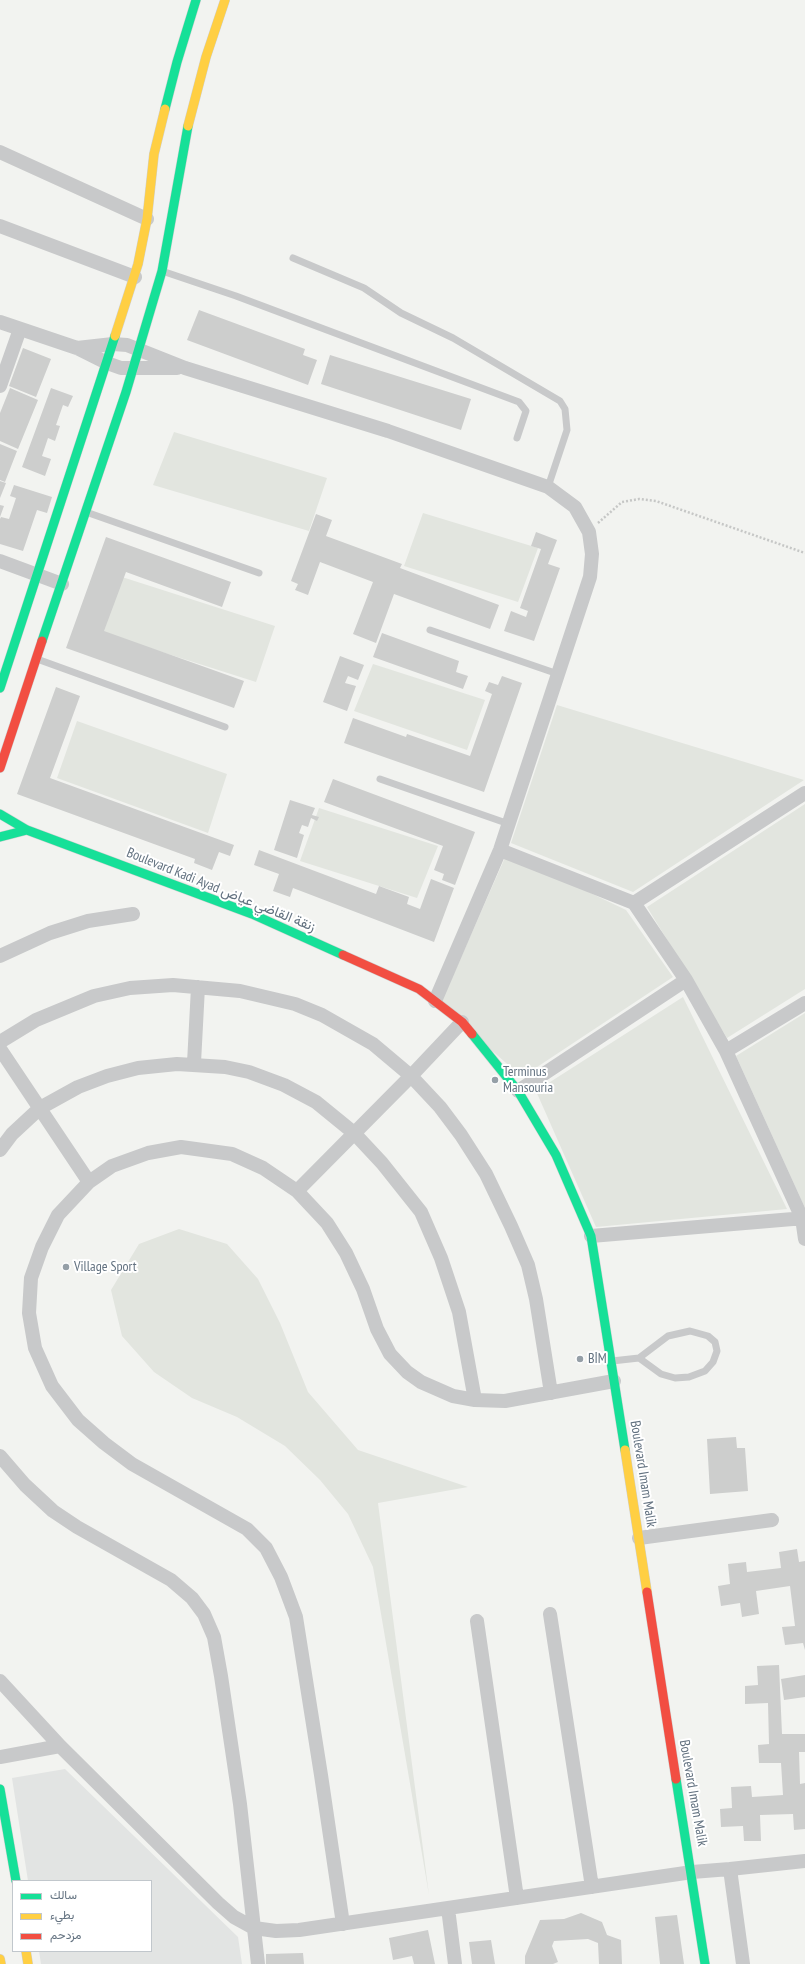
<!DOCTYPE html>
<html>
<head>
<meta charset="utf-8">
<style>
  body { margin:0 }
  #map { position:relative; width:805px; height:1964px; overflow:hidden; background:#f2f3f0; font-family:"PT Sans Narrow",Vazirmatn,sans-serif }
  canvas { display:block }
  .legend { position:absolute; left:12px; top:1880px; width:140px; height:72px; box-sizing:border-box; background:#fff; border:1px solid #c1c7cc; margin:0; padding:5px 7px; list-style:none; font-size:12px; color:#637280 }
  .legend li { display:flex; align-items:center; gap:8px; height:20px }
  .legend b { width:20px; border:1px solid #c1c7cc }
</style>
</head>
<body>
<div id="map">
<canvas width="805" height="1964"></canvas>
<ul class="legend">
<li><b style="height:5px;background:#16e098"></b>سالك</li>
<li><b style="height:5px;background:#ffcf43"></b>بطيء</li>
<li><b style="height:5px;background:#f24e42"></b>مزدحم</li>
</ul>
</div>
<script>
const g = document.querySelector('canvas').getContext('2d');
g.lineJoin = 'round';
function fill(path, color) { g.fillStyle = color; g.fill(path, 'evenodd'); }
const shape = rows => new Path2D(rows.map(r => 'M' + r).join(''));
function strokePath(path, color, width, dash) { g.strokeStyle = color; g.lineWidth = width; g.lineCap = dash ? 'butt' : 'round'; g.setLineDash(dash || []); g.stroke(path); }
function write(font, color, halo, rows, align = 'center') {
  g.font = font + ' "PT Sans Narrow",Vazirmatn,sans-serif'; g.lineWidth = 4; g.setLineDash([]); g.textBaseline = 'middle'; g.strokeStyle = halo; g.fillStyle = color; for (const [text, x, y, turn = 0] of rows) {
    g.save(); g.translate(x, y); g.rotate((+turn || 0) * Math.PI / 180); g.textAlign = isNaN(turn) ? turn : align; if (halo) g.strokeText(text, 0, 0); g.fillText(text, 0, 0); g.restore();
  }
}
const built = shape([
  [65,1769,238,1937,242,1964,41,1964,39,1951,151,1951,151,1881,28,1881,12,1778]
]);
const green = shape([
  [174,432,327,478,309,531,153,485],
  [423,513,538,548,518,602,404,566],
  [122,577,275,626,256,682,102,633],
  [373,664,485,700,467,750,354,711],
  [557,705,804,780,633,892,511,843],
  [77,721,227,774,208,833,57,778],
  [805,804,805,989,727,1038,647,907],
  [319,808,438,846,417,898,300,861],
  [507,853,626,910,673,977,522,1077,440,1005],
  [683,997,787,1209,596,1227,536,1091],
  [805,1013,805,1208,736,1056],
  [179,1229,227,1244,258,1279,280,1323,308,1392,358,1450,468,1487,378,1503,429,1895,373,1567,348,1514,320,1480,285,1446,237,1417,192,1398,154,1372,122,1336,111,1290,139,1244]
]);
const building = shape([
  [199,310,305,349,303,355,317,360,308,385,187,340],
  [23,348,51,359,36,397,9,386],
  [330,355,471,399,461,430,321,384],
  [10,388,38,400,18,449,0,441,0,413],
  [51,388,73,396,68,407,63,405,56,425,60,426,55,441,48,438,42,456,51,459,45,476,22,467],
  [0,444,17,451,5,482,0,480],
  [0,481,6,483,0,498],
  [14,485,52,497,47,513,37,510,23,551,0,544,0,519,1,517,9,519,16,498,10,496],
  [0,505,4,506,0,517],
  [316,514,332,520,326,536,402,564,400,568,499,605,490,629,394,594,376,643,353,634,373,582,320,562,308,595,295,590,298,584,291,581],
  [536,532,557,540,548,564,560,568,534,641,504,631,511,611,526,617,528,611,520,608,541,549,531,546],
  [106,537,231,582,222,607,126,572,104,631,244,681,234,708,66,648],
  [382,633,459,661,456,672,468,676,463,689,373,657],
  [340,656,364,665,358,680,348,676,345,683,356,686,347,711,323,702],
  [502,676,522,683,484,792,344,743,353,718,406,737,407,734,470,756,492,694,485,691,489,682,498,685],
  [56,687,80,696,50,778,234,845,230,856,219,852,212,870,194,863,195,859,17,794],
  [333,779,475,832,455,885,442,880,444,874,434,870,443,846,324,802],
  [290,800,315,808,312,815,319,817,317,821,311,818,308,827,302,825,299,833,304,835,297,858,274,850],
  [259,850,376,894,379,886,409,897,407,904,420,909,431,879,454,888,434,942,293,888,290,897,273,891,279,874,254,865],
  [736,1437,737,1448,745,1448,748,1491,710,1494,707,1439],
  [797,1549,799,1562,805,1561,805,1650,803,1643,785,1645,782,1627,795,1626,790,1586,756,1591,759,1614,742,1617,740,1603,721,1606,718,1586,730,1584,728,1564,746,1562,747,1572,781,1568,779,1552],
  [779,1665,782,1734,805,1734,805,1752,799,1752,800,1784,805,1783,805,1829,794,1830,793,1814,760,1815,761,1841,744,1841,743,1826,721,1827,720,1809,732,1808,731,1787,751,1786,752,1797,783,1795,781,1763,759,1763,758,1745,769,1744,768,1703,745,1704,745,1686,758,1685,757,1666],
  [805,1675,805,1697,784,1700,781,1679],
  [581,1913,602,1922,607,1935,621,1940,622,1964,599,1964,598,1943,588,1939,554,1941,552,1946,558,1962,553,1964,525,1964,525,1956,540,1920,564,1919],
  [677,1915,684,1964,660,1964,655,1917],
  [428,1930,435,1964,414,1964,412,1956,393,1960,389,1938],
  [491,1940,495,1964,472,1964,469,1942],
  [303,1953,304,1964,266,1964,266,1954]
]);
const path = shape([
  [598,523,622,502,639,499,656,501,805,553]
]);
const lane = shape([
  [293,258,364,288,401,313,453,338,560,401,565,409,567,430,548,487],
  [162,271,236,296,519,402,526,411,517,438],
  [86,512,259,573],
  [430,630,558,674],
  [37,659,225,727],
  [380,779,509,824],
  [612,1361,639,1358,668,1336,690,1331,708,1336,715,1342,717,1351,713,1362,705,1371,689,1377,675,1378,661,1374,639,1358]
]);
const street = shape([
  [0,152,147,219],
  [0,226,135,277],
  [0,322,77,348,107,363,121,368,177,368],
  [77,348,113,344,127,345,185,368,388,431,548,487,575,507,589,532,592,554,590,577,500,850,435,1001],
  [0,386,20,329],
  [0,561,62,584],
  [500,850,634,903,686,980,726,1051,802,1218,805,1239],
  [634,903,805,793],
  [0,956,50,933,88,921,133,914],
  [0,1042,36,1020,94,996,130,988,173,985,240,991,295,1004,322,1015,373,1044,411,1076,440,1107,461,1135,486,1174,511,1226,528,1265,536,1299,551,1393],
  [0,1049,89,1182],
  [726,1051,805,1003],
  [194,1063,198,987],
  [518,1091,686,980],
  [0,1150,12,1134,40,1108,78,1087,107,1076,138,1068,177,1064,225,1067,249,1072,284,1085,316,1102,354,1133,382,1163,421,1212,441,1258,459,1312,475,1400],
  [297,1191,411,1076,462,1022],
  [591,1236,805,1218],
  [0,1456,25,1485,53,1511,77,1527,171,1580,192,1598,204,1614,214,1637,221,1676,240,1804,258,1964],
  [639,1538,772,1520],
  [550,1614,592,1887],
  [477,1621,517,1898],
  [0,1681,60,1746,218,1903,234,1917,254,1928,276,1931,299,1930,692,1872,730,1869,743,1964],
  [0,1757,60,1746],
  [730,1869,805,1861],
  [448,1908,455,1964],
  [343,1924,321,1775,296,1617,281,1577,266,1548,247,1529,132,1464,104,1443,78,1420,52,1386,35,1348,29,1313,31,1278,42,1247,58,1215,89,1182,112,1166,148,1153,181,1147,232,1154,263,1168,297,1191,327,1223,346,1253,363,1289,377,1329,390,1354,407,1372,421,1382,453,1396,475,1400,505,1401,614,1381]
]);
const fast = shape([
  [165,109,177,62,196,0],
  [42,641,126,392,162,271,188,126],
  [0,688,115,336],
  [0,814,27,830,252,914,343,955],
  [0,837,27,830],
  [472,1034,518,1091,556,1155,591,1236,625,1450],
  [676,1779,705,1964],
  [0,1789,16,1881]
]);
const slow = shape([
  [188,126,206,57,225,0],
  [115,336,138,264,147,219,154,154,165,109],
  [625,1450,647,1592],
  [26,1951,28,1964],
  [0,1959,1,1964]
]);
const jam = shape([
  [0,768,42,641],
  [343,955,419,989,462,1022,472,1034],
  [647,1592,676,1779]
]);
const markers = [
  [495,1080,4,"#959fa7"],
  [66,1267,4,"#959fa7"],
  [580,1359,4,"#959fa7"]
];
const streetNames = [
  ["Boulevard Kadi Ayad زنقة القاضي عياض",221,890,22],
  ["Boulevard Imam Malik",643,1474,81],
  ["Boulevard Imam Malik",693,1793,80]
];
const poiNames = [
  ["Terminus",503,1072],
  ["Mansouria",503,1088],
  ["Village Sport",74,1267],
  ["BİM",588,1359]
];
fill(built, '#e2e4e3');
fill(green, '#e2e5df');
fill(building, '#cdcecd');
strokePath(fast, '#cfd0d0', 10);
strokePath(slow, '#cfd0d0', 10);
strokePath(jam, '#cfd0d0', 10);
strokePath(path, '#c6c7c6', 2.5, [2, 2]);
strokePath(lane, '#c8c9ca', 7);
strokePath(street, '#c8c9ca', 14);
strokePath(fast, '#16e098', 9);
strokePath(slow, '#ffcf43', 9);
strokePath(jam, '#f24e42', 9);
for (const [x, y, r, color] of markers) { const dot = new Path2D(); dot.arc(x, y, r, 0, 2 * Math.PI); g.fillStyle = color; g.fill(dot); strokePath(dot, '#fff', 1.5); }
write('14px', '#637280', '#fff', streetNames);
write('14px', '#637280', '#fff', poiNames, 'left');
</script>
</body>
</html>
